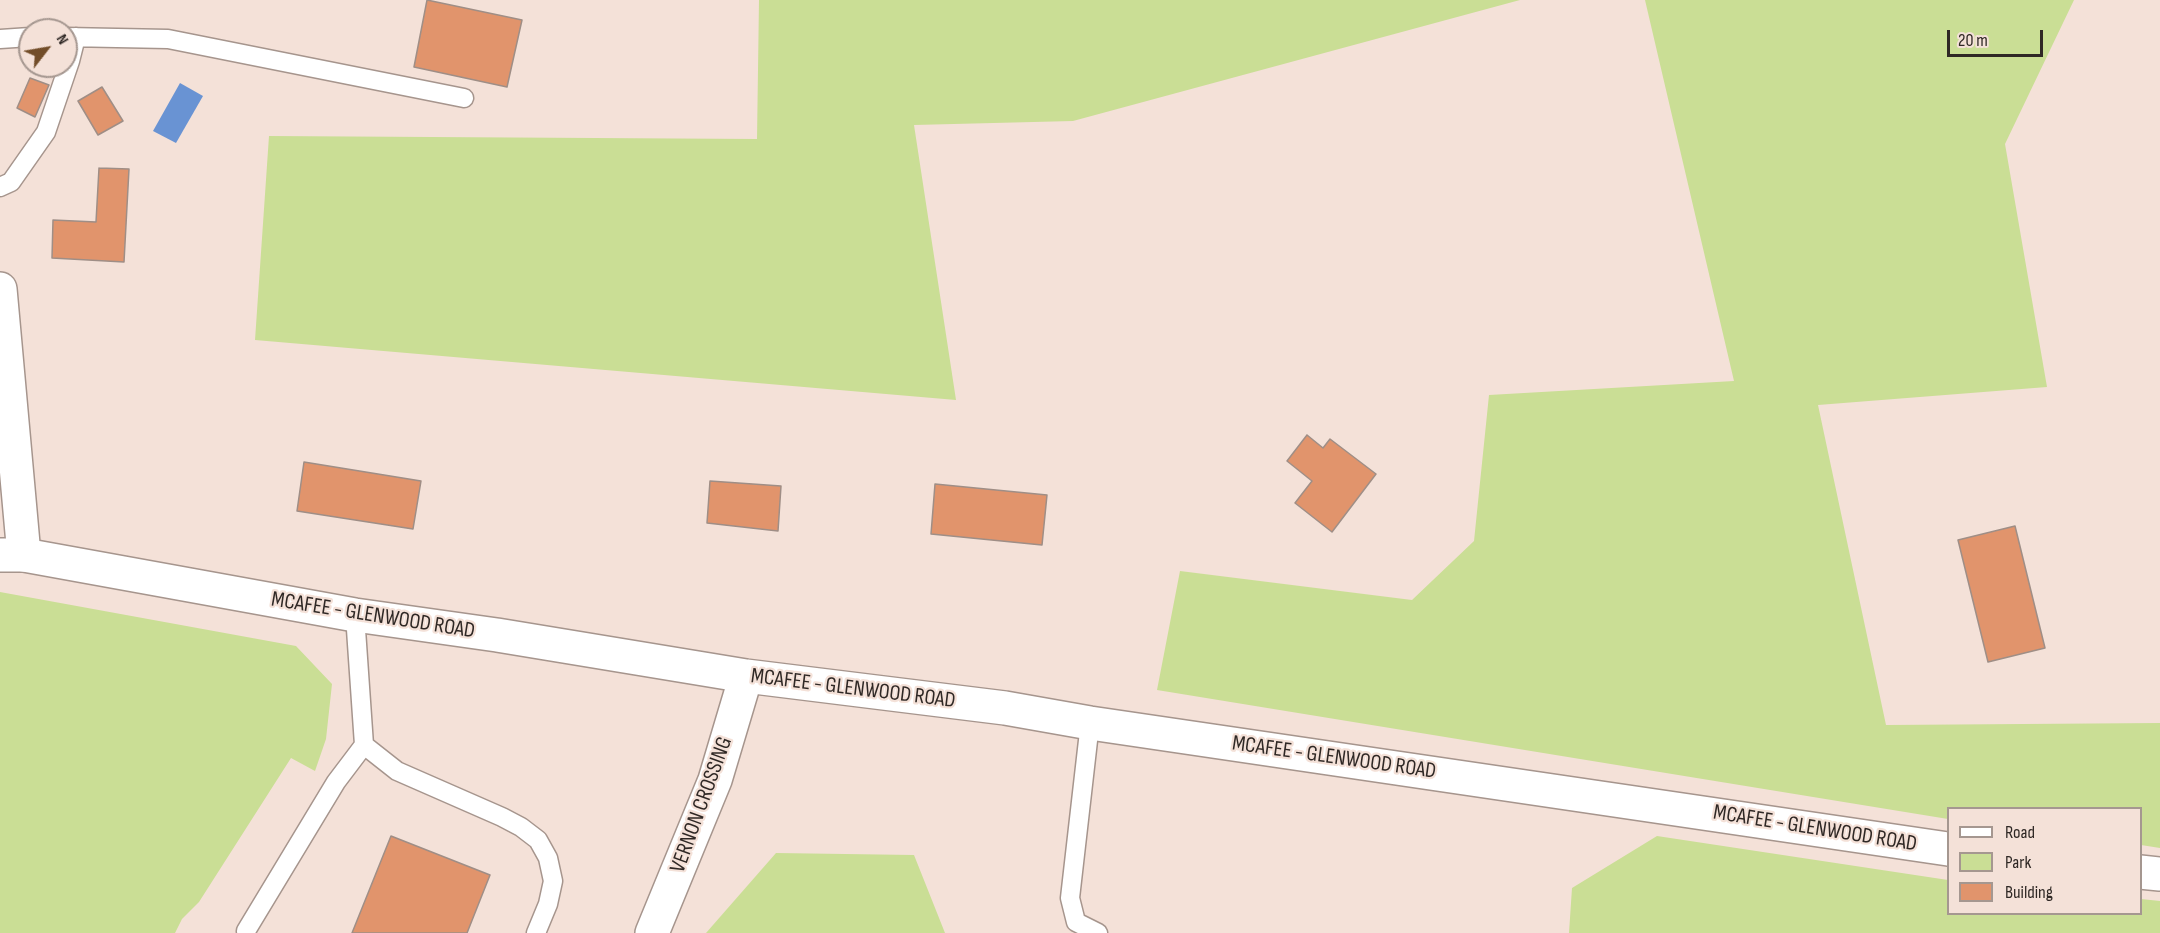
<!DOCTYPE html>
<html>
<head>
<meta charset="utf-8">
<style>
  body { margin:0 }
  #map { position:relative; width:2160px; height:933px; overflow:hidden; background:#f4e1d8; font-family:"Sofia Sans Condensed",sans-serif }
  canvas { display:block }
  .legend { position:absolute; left:1947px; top:807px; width:195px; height:108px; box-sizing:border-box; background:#f4e1d8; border:2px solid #a59790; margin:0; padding:8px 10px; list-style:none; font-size:18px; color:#2f2825 }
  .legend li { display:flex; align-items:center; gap:12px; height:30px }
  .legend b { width:30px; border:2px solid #a59790 }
  .north { position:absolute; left:18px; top:18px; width:60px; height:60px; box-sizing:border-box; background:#f4e1d8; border:2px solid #a59790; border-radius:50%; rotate:59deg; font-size:16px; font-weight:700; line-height:24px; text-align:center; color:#2f2825 }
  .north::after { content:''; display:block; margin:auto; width:21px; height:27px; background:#724d29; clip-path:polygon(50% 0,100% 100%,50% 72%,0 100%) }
  .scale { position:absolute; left:1947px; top:30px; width:96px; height:27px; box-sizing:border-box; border:3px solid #2f2825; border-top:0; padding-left:8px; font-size:18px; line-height:21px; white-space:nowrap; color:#2f2825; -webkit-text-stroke:4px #f4e1d8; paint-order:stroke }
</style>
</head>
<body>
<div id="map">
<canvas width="2160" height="933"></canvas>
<ul class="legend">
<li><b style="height:8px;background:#fff"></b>Road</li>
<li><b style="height:16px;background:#cade95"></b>Park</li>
<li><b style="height:16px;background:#e1946c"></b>Building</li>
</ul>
<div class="north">N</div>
<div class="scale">20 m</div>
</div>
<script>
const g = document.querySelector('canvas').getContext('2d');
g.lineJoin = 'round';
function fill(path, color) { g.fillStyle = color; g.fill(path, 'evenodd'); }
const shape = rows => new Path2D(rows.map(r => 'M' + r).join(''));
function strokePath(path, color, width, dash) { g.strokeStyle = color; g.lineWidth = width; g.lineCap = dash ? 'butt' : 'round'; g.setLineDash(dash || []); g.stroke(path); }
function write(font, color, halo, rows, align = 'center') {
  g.font = font + ' "Sofia Sans Condensed",sans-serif'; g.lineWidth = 4.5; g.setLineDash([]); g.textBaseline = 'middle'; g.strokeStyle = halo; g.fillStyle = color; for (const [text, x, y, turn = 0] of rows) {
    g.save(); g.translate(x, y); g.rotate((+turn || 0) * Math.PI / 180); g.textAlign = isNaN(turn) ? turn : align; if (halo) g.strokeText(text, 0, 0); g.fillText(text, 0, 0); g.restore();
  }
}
const green = shape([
  [759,0,1520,0,1073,121,914,125,956,400,255,340,269,136,757,139],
  [1645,0,2074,0,2005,144,2047,387,1818,405,1886,725,2160,723,2160,848,2141,845,2140,808,1948,808,1948,819,1157,690,1180,571,1412,600,1474,541,1489,395,1734,381],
  [0,592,296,646,332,684,326,739,315,771,291,758,199,902,182,919,175,933,0,933],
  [1657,836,1948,880,1948,914,2140,914,2141,899,2160,901,2160,933,1569,933,1572,888],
  [776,853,914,855,945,933,706,933]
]);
const water = shape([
  [180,83,203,96,176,143,153,131]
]);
const building = shape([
  [427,0,522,20,507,87,414,67,427,0],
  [30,78,49,85,35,117,17,108,30,78],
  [102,87,123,121,98,135,78,101,102,87],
  [99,168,129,169,124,262,52,258,53,220,96,222,99,168],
  [1307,435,1323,448,1330,439,1376,474,1332,532,1295,503,1312,481,1287,461,1307,435],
  [304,462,421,481,413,529,297,511,304,462],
  [710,481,781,486,778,531,707,523,710,481],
  [935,484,1047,495,1042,545,931,534,935,484],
  [2015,526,2045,648,1988,662,1958,540,2015,526],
  [391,836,490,875,467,933,352,933,391,836]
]);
const lane = shape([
  [66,37,168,39,464,98],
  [0,39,30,37],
  [0,187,11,182,46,132,70,61,76,37],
  [355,615,364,745,397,771,502,817,521,827,538,840,548,858,553,881,548,904,536,933],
  [1090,723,1070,898,1076,922,1098,933],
  [246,931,336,782,364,745]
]);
const street = shape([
  [0,555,24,555]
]);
const secondary = shape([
  [0,289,24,555,355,615,497,635,746,676,1005,708,1090,723,1948,849],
  [2140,872,2160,874],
  [652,933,715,780,746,676]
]);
const streetNames = [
  ["MCAFEE - GLENWOOD ROAD",373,616,9],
  ["MCAFEE - GLENWOOD ROAD",853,689,7],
  ["MCAFEE - GLENWOOD ROAD",1334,758,8],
  ["VERNON CROSSING",702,805,-70],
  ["MCAFEE - GLENWOOD ROAD",1815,829,9]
];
fill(green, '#cade95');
fill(water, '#6993d3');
fill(building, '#e1946c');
strokePath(building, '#9f8e86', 1.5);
strokePath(lane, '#a6958d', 21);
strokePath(street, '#a6958d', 36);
strokePath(secondary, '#a6958d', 36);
strokePath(lane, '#fff', 18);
strokePath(street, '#fff', 33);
strokePath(secondary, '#fff', 33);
write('22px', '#2f2825', '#f4e1d8', streetNames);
</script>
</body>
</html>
